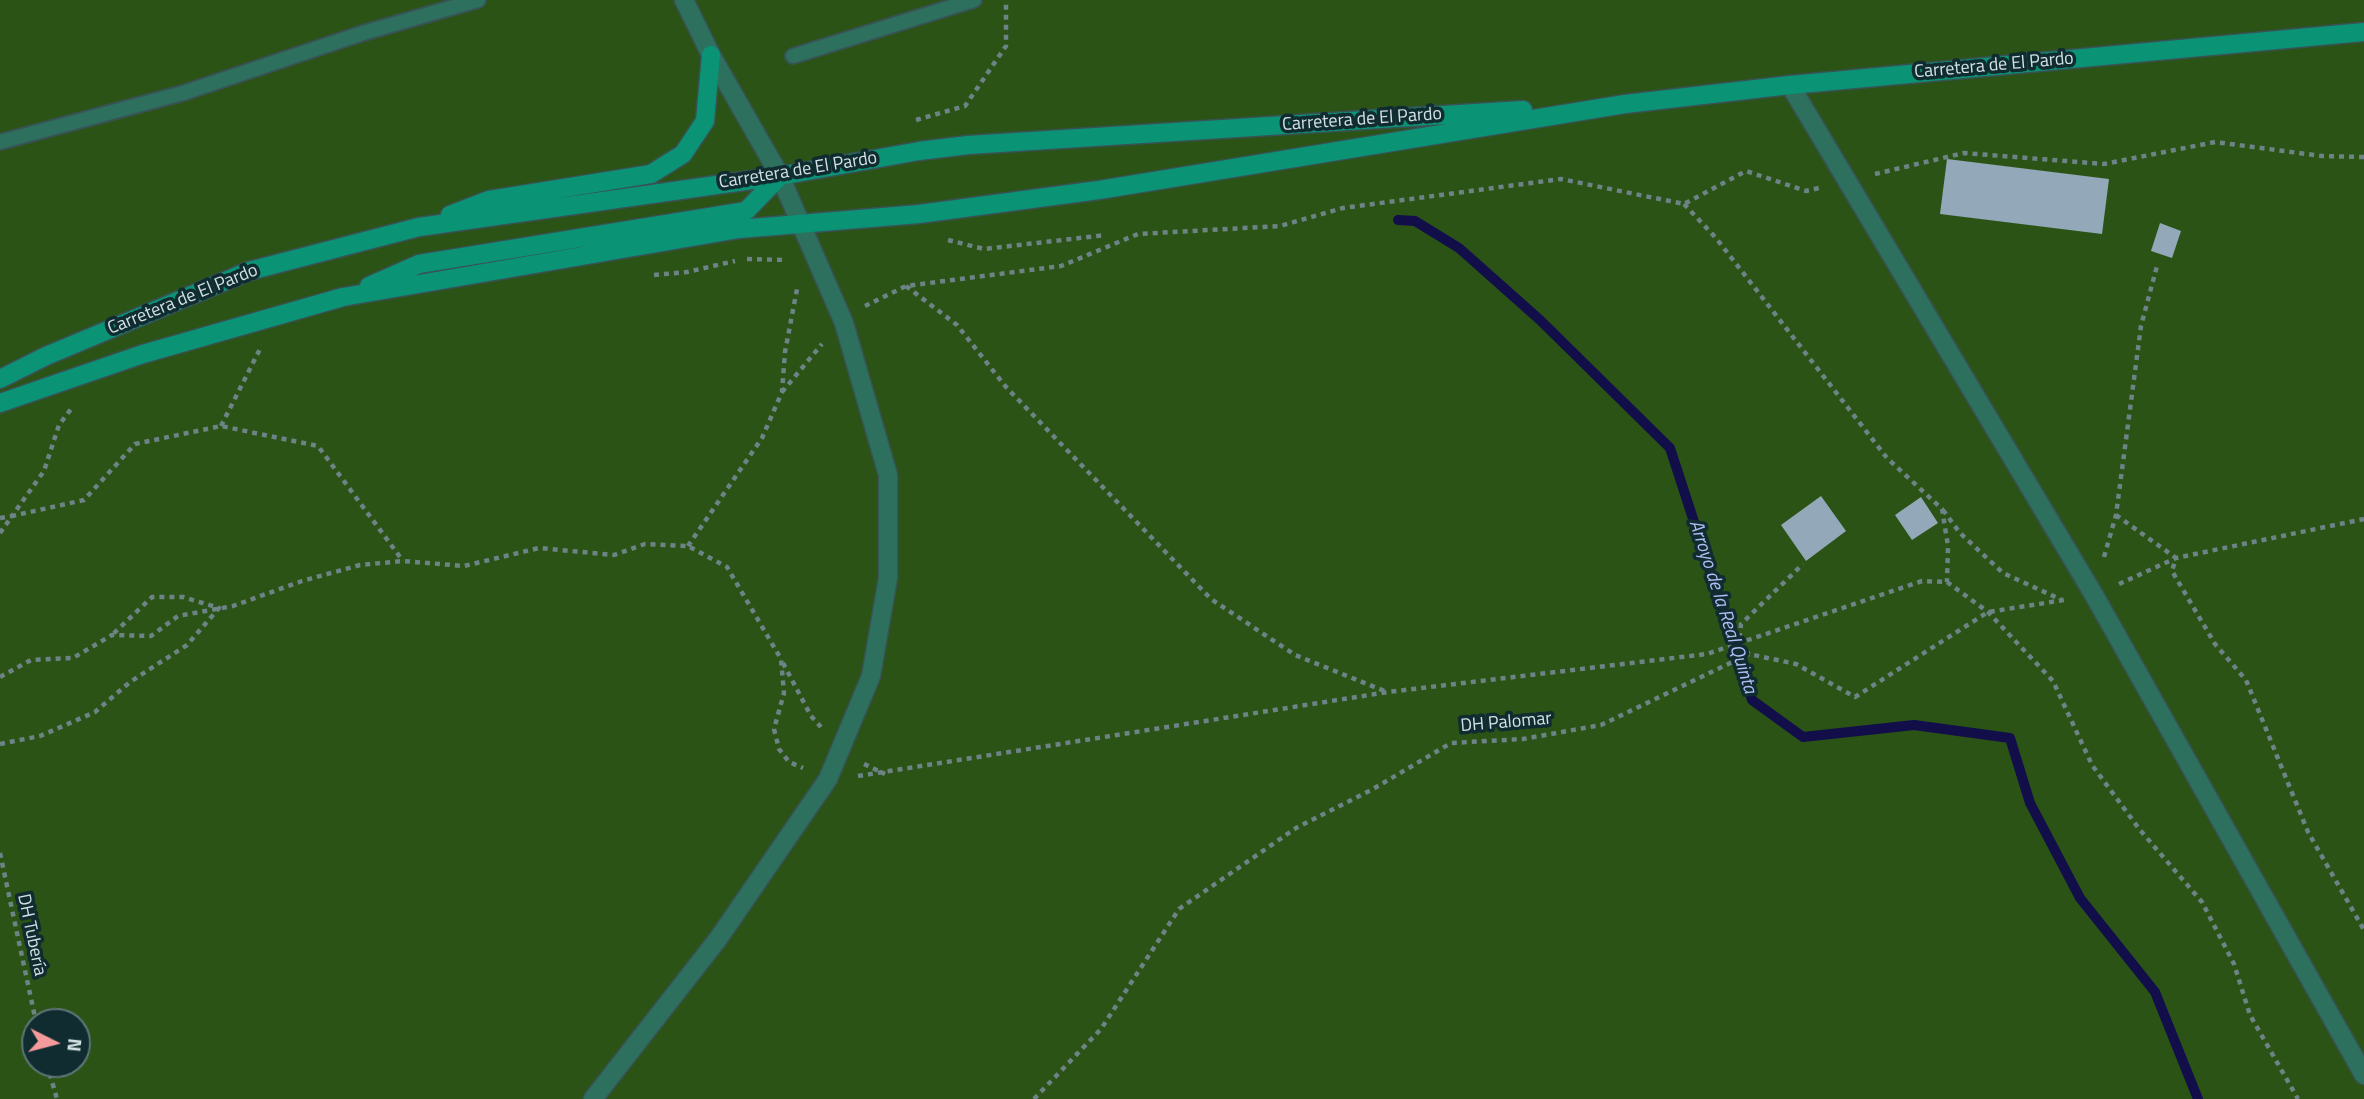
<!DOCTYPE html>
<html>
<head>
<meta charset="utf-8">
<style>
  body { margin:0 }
  #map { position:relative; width:2364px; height:1099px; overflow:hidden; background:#1b363a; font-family:"Titillium Web",sans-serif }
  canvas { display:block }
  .north { position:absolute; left:21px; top:1008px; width:70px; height:70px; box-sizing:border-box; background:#112c30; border:2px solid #5e7578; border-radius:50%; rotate:96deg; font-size:19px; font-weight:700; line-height:28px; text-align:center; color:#d2e2e4 }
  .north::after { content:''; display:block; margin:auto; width:24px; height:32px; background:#f59b9c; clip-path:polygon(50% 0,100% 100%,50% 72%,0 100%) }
</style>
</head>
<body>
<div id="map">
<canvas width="2364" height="1099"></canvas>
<div class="north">N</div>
</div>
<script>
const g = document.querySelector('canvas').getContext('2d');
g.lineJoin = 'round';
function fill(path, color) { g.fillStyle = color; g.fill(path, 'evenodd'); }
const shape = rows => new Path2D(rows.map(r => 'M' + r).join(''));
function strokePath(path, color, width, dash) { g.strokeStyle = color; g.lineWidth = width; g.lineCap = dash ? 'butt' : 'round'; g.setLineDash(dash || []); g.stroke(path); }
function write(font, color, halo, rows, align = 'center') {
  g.font = font + ' "Titillium Web",sans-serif'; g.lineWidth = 7; g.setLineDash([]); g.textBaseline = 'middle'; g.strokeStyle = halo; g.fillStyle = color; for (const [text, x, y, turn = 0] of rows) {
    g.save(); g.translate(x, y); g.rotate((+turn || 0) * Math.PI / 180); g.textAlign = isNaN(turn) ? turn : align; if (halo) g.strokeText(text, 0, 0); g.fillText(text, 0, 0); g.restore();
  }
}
const green = shape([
  [0,0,2364,0,2364,1099,0,1099],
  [35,1022,77,1022,77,1064,35,1064]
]);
const stream = shape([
  [1398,220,1415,221,1459,248,1540,320,1670,448,1752,700,1803,737,1914,725,2010,738,2030,803,2080,898,2155,992,2198,1099]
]);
const building = shape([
  [1947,159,2109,179,2102,234,1940,214],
  [2160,223,2181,231,2172,258,2151,251],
  [1821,496,1846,531,1806,561,1781,525],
  [1921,497,1938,523,1912,540,1895,515]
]);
const path = shape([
  [916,120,965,106,1006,46,1006,0],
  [1875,174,1964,153,2104,164,2215,142,2322,156,2364,157],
  [1684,204,1716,238,1887,458,1942,509,1948,546,1947,582],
  [948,240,984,249,1106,235],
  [747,259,787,260],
  [654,275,687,272,735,261],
  [906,286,957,325,1006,387,1211,599,1295,655,1387,692],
  [865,306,906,286,1061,266,1138,234,1280,226,1343,208,1561,179,1684,204,1746,171,1806,191,1819,188],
  [782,392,822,344],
  [221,426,260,349],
  [1943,510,1960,533,2003,573,2062,600],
  [2116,515,2176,558,2172,571,2215,644,2246,680,2308,832,2364,930],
  [0,518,12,516,44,471,59,425,71,409],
  [0,533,12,516,84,500,135,444,221,426,318,446,403,561],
  [688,546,762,438,782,392,785,352,797,289],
  [2104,557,2116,515,2141,326,2157,266],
  [2119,584,2176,558,2364,519],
  [1749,654,1739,643,1741,624,1803,564],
  [783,663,811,716,821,727],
  [0,677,31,660,73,658,112,635,151,636,178,616,233,606,302,581,360,565,403,561,464,566,539,548,614,555,645,544,688,546,727,567,781,659,784,693,774,729,779,749,789,762,803,768],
  [0,744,40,736,95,712,130,682,187,645,219,608,183,597,152,597,112,635],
  [864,764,885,774],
  [858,776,1388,692,1707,654,1922,581,1947,582,1988,612,2053,681,2092,765,2140,830,2202,902,2234,964,2250,1015,2298,1099],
  [0,853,36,1022],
  [47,1064,57,1099],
  [1034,1099,1101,1029,1179,909,1296,828,1373,789,1451,743,1523,739,1601,725,1749,654,1796,664,1855,697,1988,612,2064,600]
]);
const lane = shape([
  [793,56,974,0],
  [0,142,183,93,363,33,478,0]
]);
const street = shape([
  [1790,85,2094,595,2364,1075],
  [593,1099,718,939,828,779,871,676,888,578,888,475,844,323,780,176,711,55,684,0]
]);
const secondary = shape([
  [450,215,489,200,651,174,683,154,705,121,711,55],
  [369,286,419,264,746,211,780,176],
  [0,379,46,356,249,271,419,227,780,176,919,151,968,145,1523,110],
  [0,403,143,354,343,297,739,229,919,214,1099,190,1625,104,1790,85,2364,32]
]);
const streetNames = [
  ["Carretera de El Pardo",1994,66,-5],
  ["Carretera de El Pardo",1362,120,-4],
  ["Carretera de El Pardo",798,171,-9],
  ["Carretera de El Pardo",183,300,-22],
  ["DH Palomar",1506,723,-5],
  ["DH Tubería",31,935,78]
];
const waterNames = [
  ["Arroyo de la Real Quinta",1722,607,72]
];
fill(green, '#2b5316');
strokePath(stream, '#110e4a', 10);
fill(building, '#93a8b9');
strokePath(lane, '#385255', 18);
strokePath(street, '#385255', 21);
strokePath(secondary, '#385255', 21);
strokePath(path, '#6d8386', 4.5, [5, 5]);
strokePath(lane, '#2d705d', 14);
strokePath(street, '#2d705d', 18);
strokePath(secondary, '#0b9375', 18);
write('18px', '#d2e2e4', '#112c30', streetNames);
write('italic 19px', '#b2bff8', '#112c30', waterNames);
</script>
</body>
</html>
